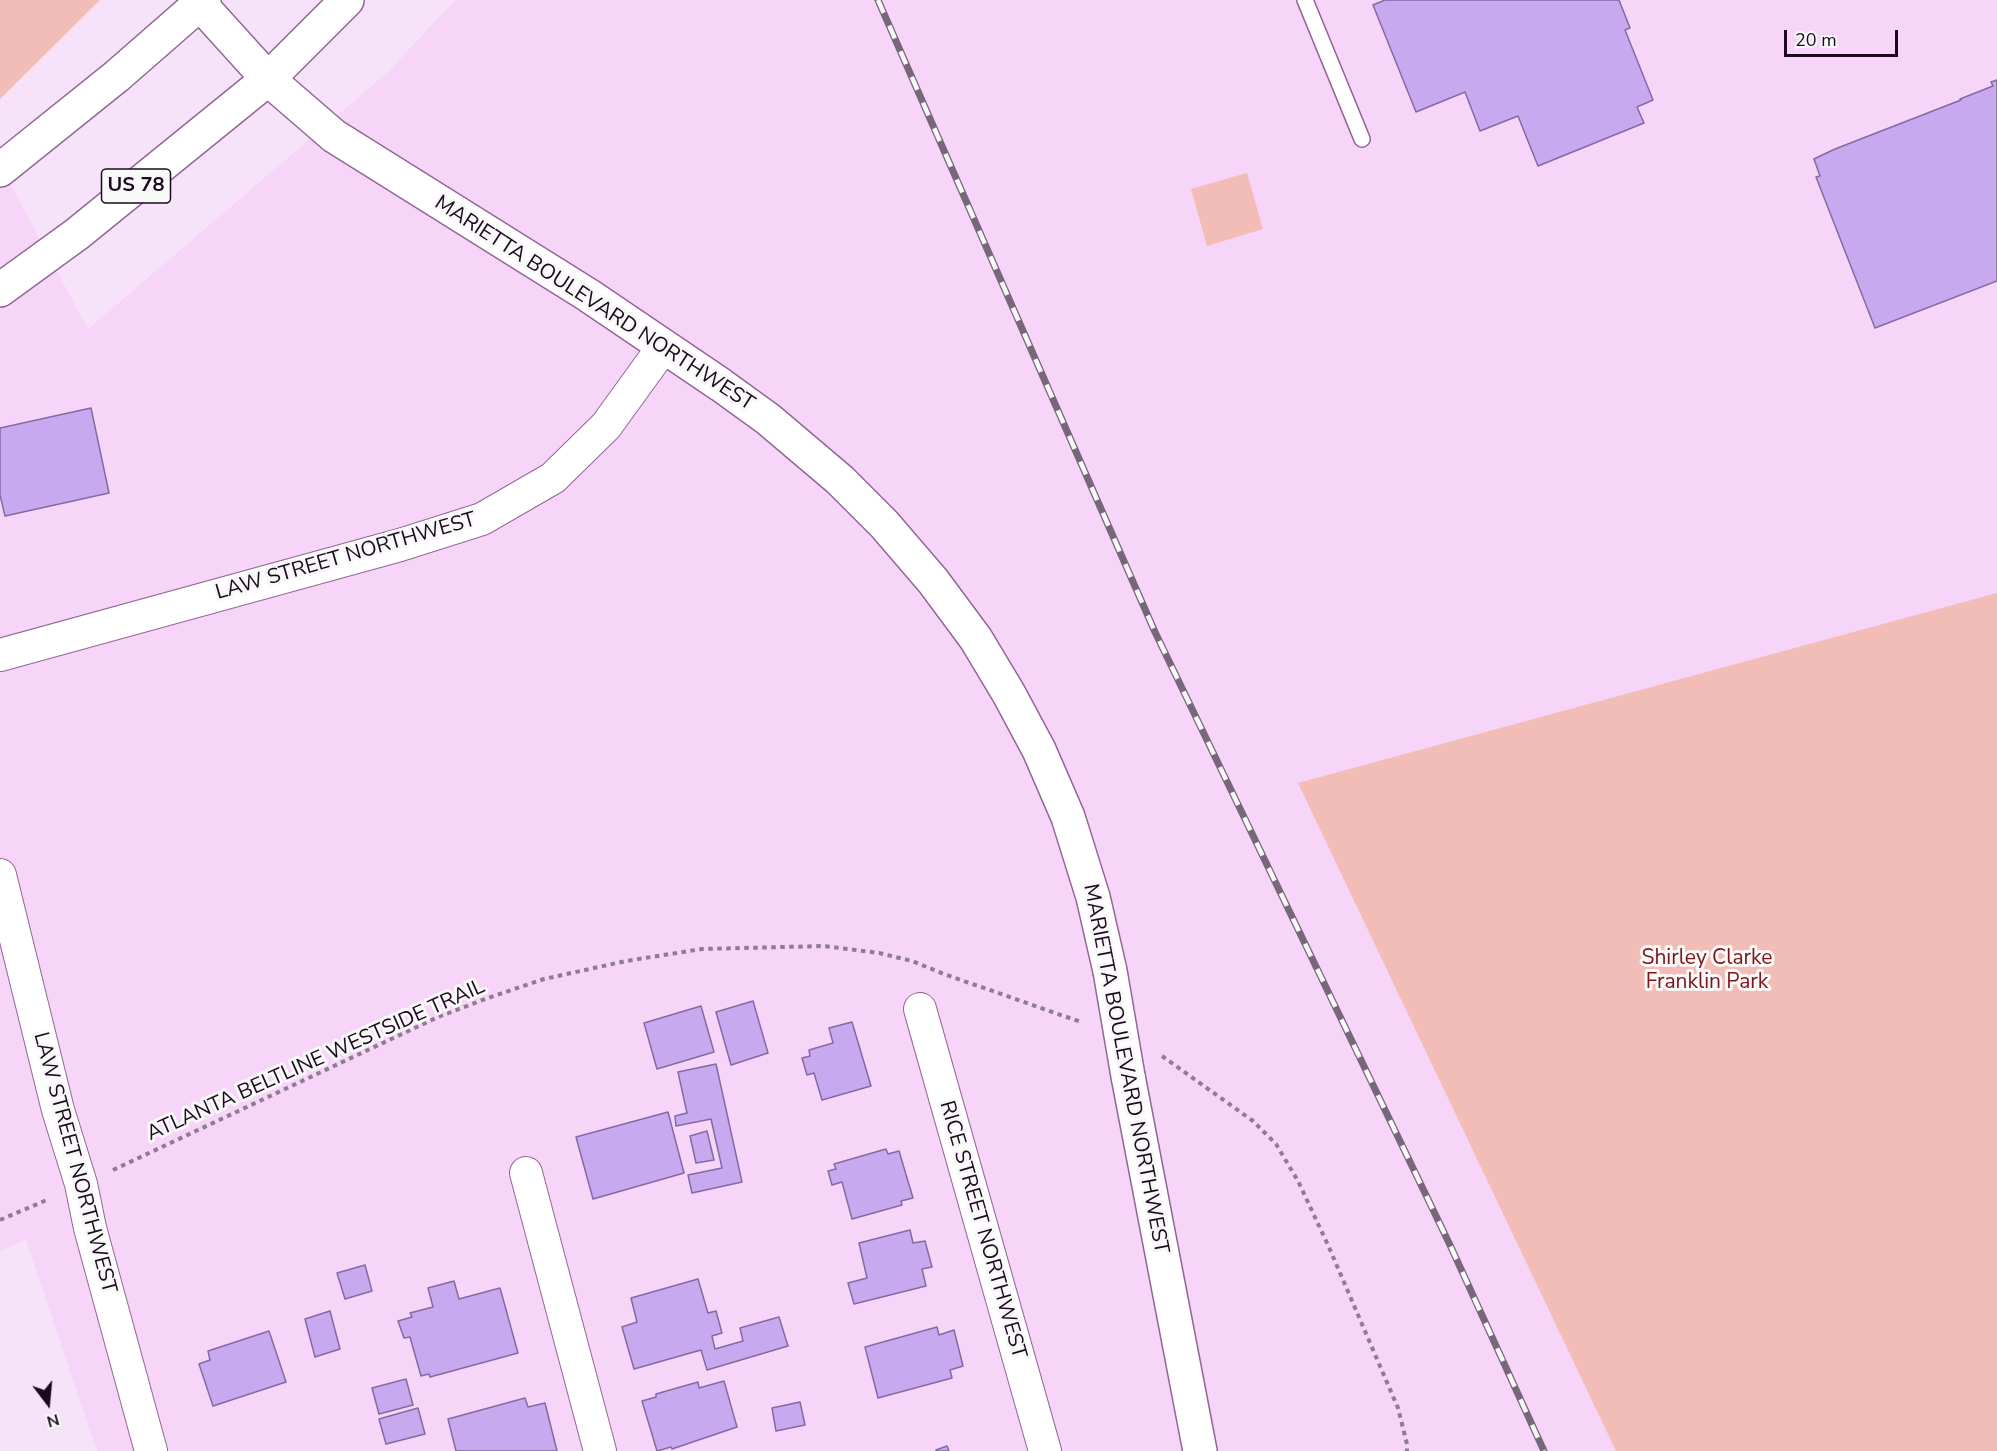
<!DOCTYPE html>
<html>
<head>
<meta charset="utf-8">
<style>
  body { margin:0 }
  #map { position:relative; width:1997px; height:1451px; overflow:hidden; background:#f7e3f9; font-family:"Nunito Sans",sans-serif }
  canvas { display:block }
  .north { position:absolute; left:18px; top:1373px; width:60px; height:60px; -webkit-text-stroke:4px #f8f8f8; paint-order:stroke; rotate:164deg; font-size:16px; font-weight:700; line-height:24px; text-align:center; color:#1b0a1d }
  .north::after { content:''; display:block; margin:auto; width:21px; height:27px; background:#1b0a1d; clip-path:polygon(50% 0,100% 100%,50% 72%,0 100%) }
  .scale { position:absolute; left:1784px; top:30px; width:114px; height:27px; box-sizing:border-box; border:3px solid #1b0a1d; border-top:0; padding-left:8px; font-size:18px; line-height:21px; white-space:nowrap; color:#1b0a1d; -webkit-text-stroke:4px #f8f8f8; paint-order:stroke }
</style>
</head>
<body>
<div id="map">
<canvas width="1997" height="1451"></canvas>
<div class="north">N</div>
<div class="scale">20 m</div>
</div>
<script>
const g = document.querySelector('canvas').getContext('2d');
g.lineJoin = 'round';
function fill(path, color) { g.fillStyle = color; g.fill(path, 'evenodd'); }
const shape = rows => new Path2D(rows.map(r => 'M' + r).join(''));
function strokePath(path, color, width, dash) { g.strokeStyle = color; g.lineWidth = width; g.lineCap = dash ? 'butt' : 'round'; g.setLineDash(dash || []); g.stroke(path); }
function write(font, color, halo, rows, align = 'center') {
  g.font = font + ' "Nunito Sans",sans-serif'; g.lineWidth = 6; g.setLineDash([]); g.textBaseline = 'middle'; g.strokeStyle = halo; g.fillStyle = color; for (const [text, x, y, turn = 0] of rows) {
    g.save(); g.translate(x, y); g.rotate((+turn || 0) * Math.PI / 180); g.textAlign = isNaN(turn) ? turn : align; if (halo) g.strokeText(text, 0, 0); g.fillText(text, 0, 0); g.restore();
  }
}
const built = shape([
  [455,0,1997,0,1997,1451,97,1451,26,1240,0,1251,0,165,88,329,388,72]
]);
const green = shape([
  [0,0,100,0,0,99],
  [1247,173,1263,229,1207,246,1191,189],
  [1997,593,1997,1451,1616,1451,1298,783]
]);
const building = shape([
  [1385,0,1619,0,1630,28,1625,30,1653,100,1637,107,1644,123,1538,166,1518,116,1480,131,1465,92,1416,112,1373,5,1385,0],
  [1997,80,1997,281,1875,328,1816,177,1820,176,1814,159,1835,149,1961,100,1960,99,1993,86,1991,82,1997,80],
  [91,408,109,493,5,516,0,495,0,428,91,408],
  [753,1001,768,1053,731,1065,716,1012,753,1001],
  [701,1006,714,1052,657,1069,644,1023,701,1006],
  [852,1022,871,1086,822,1100,814,1073,807,1075,802,1058,810,1056,809,1050,833,1043,829,1028,852,1022],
  [716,1064,742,1182,692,1193,688,1175,722,1168,711,1119,676,1126,675,1116,687,1113,678,1072,716,1064],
  [668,1112,684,1173,593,1199,576,1137,668,1112],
  [707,1131,714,1160,696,1163,690,1136,707,1131],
  [886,1149,888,1154,899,1151,913,1198,901,1201,902,1205,852,1219,842,1182,832,1185,828,1171,836,1169,834,1164,886,1149],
  [910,1230,913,1243,925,1241,932,1267,922,1269,926,1286,854,1304,848,1283,867,1278,859,1243,910,1230],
  [365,1265,372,1291,345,1299,337,1273,365,1265],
  [698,1279,708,1313,716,1311,722,1333,712,1336,715,1349,743,1341,740,1328,779,1317,788,1346,707,1370,701,1350,634,1369,622,1327,637,1322,631,1298,698,1279],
  [454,1281,459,1299,500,1288,518,1353,430,1377,429,1374,421,1376,410,1337,404,1338,398,1321,412,1317,410,1313,433,1307,428,1288,454,1281],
  [330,1311,340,1349,315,1357,305,1319,330,1311],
  [937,1327,939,1335,954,1330,963,1366,950,1370,952,1378,878,1398,865,1347,937,1327],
  [269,1331,286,1382,213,1406,199,1364,210,1360,208,1351,269,1331],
  [406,1379,413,1405,379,1414,372,1388,406,1379],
  [724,1381,737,1427,672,1449,671,1447,657,1451,642,1401,656,1397,656,1394,698,1382,699,1388,724,1381],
  [525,1398,528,1407,545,1403,557,1451,456,1451,448,1419,525,1398],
  [800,1402,805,1425,776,1431,772,1408,800,1402],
  [418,1408,425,1434,386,1444,379,1419,418,1408],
  [947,1446,949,1451,936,1451,936,1450,947,1446]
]);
const path = shape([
  [1162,1056,1253,1121,1276,1144,1298,1181,1328,1245,1398,1408,1407,1444,1407,1451],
  [113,1170,438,1017,488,998,544,979,626,961,702,949,824,946,879,953,912,961,944,974,1081,1022],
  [0,1220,49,1199]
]);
const service = shape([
  [1305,0,1362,139]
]);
const minor = shape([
  [0,655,400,545,482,519,553,478,606,426,664,346],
  [0,875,58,1110,81,1184,90,1228,151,1451],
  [920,1009,1045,1451],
  [526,1173,600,1451]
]);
const secondary = shape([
  [200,4,268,79,334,136,588,295,721,385,768,419,840,480,884,524,933,581,976,639,1009,694,1039,750,1068,817,1093,897,1110,971],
  [1128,1076,1200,1451]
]);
const primary = shape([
  [0,170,117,76,204,0],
  [0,290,77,234,268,79,347,0]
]);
const rail = shape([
  [878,0,1155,632,1450,1245,1544,1451]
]);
const secondaryBridge = shape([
  [1110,971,1128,1076]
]);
const shields = [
  [136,186,69]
];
const shieldNames = [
  ["US 78",136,186]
];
const streetNames = [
  ["MARIETTA BOULEVARD NORTHWEST",594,304,33],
  ["LAW STREET NORTHWEST",346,557,-16],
  ["ATLANTA BELTLINE WESTSIDE TRAIL",316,1061,-24],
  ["MARIETTA BOULEVARD NORTHWEST",1125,1069,79],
  ["LAW STREET NORTHWEST",74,1163,75],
  ["RICE STREET NORTHWEST",982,1230,74]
];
const parkNames = [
  ["Shirley Clarke",1707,959],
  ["Franklin Park",1707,983]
];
fill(built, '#f6d5f9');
fill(green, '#f2bcb7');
fill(building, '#c8a9f0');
strokePath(building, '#836aa2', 1.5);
strokePath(service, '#936697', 18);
strokePath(minor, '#936697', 34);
strokePath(secondary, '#936697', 36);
strokePath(primary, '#936697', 36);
strokePath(path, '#8e7c90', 4, [4.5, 4.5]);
strokePath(service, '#fff', 15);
strokePath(minor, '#fff', 32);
strokePath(secondary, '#fff', 33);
strokePath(primary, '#fff', 33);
strokePath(rail, '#78667a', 7);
strokePath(rail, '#f8f8f8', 4.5, [14]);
strokePath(secondaryBridge, '#936697', 36, []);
strokePath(secondaryBridge, '#fff', 33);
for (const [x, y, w] of shields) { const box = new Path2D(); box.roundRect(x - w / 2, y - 17, w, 34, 4.5); g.fillStyle = '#f8f8f8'; g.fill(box); strokePath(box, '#1b0a1d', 1.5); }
write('bold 20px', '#1b0a1d', null, shieldNames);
write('21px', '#1b0a1d', '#f8f8f8', streetNames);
write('21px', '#7a151b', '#f8f8f8', parkNames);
</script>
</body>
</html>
